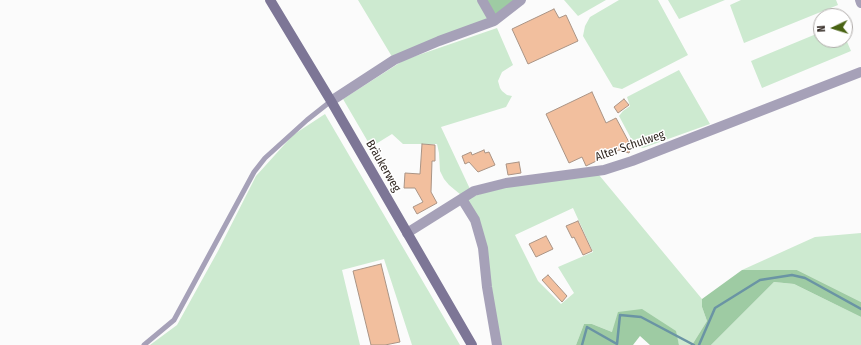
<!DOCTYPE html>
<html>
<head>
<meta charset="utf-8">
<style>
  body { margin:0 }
  #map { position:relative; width:861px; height:345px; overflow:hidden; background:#fbfbfb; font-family:"Fira Sans Condensed",sans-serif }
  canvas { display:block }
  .north { position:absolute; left:813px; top:8px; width:40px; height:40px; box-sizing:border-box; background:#fff; border:1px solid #ada9a7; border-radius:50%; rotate:266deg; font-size:11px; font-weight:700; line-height:16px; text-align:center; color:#312822 }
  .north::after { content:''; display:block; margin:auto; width:14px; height:18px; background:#496313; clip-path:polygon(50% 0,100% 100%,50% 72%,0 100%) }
</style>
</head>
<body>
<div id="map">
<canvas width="861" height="345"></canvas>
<div class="north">N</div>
</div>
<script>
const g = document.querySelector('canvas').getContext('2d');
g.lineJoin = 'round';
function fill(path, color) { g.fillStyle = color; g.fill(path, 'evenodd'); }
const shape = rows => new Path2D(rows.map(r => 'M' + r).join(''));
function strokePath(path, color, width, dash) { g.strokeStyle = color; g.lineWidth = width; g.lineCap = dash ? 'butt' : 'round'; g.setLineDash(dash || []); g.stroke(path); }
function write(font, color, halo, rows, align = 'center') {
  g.font = font + ' "Fira Sans Condensed",sans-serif'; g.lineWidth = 3; g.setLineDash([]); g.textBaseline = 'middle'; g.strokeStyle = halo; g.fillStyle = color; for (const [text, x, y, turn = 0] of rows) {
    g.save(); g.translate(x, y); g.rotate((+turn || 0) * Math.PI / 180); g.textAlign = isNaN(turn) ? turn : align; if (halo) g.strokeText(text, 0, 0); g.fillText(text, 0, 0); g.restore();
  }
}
const green = shape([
  [358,0,482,0,494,21,394,60],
  [564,0,606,0,578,16],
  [619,0,658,0,688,55,622,89,613,87,583,36,585,26,590,17],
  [668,0,725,0,679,19],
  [741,0,836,0,838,5,744,43,730,5],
  [497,28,513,65,502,72,498,81,500,88,502,91,507,95,512,96,506,107,441,127,470,189,461,195,449,185,444,179,440,171,439,153,437,144,403,144,392,134,371,147,343,99,404,60],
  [821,32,821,40,845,40,845,37,851,51,762,88,751,61],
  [679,70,710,124,643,148,636,146,634,144,619,116,623,111,630,106,627,97],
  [325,114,460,345,412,345,384,259,342,270,360,345,150,345,177,325,218,251,256,176,293,135],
  [599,175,702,299,702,307,707,321,692,345,679,345,675,331,612,332,592,324,584,324,576,345,500,345,490,286,466,199,506,185],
  [573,208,593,252,558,267,574,293,561,304,538,281,515,235],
  [861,233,861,302,797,270,742,270,815,237],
  [774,282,794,284,861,317,861,345,711,345]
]);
const forest = shape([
  [482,0,521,0,494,21],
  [742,270,797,270,861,302,861,317,794,284,774,282,711,345,692,345,707,321,702,307,702,299],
  [642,309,676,331,679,345,650,345,640,336,633,345,576,345,584,324,592,324,612,332,618,312]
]);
const stream = shape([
  [582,345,587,327,617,344,620,315,641,317,694,345],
  [699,345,715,308,760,280,792,275,805,278,861,309]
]);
const building = shape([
  [554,9,559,18,566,15,578,41,528,64,512,29,554,9],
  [592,92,606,123,616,118,631,146,629,153,619,150,586,166,582,157,569,163,546,114,592,92],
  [624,99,629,105,618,113,614,107,624,99],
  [422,144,435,145,435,161,432,161,431,192,437,203,417,214,413,207,423,202,415,188,404,188,405,173,420,174,422,144],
  [484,150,485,153,489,152,495,165,478,172,469,162,465,164,462,156,471,152,472,155,484,150],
  [519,162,521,173,508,175,506,164,519,162],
  [578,221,592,251,583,255,574,237,572,238,566,226,578,221],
  [546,236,553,249,536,257,529,244,546,236],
  [381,264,400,342,385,345,371,345,353,271,381,264],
  [548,275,567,296,562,302,542,280,548,275]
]);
const lane = shape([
  [144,345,174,320,254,172,265,158,307,120,331,101]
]);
const street = shape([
  [482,0,494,21,521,0],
  [860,0,861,3],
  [331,101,394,60,439,41,494,21],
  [462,199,475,220,483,248,487,287,497,345],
  [407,233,474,191,506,183,604,170,632,161,861,72]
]);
const secondary = shape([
  [270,0,331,101,472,345]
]);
const streetNames = [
  ["Alter Schulweg",630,146,-19],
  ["Bräukerweg",383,166,60]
];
fill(green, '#cdead0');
fill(forest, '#9ecba3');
strokePath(stream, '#6a94a4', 2.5);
fill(building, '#f2bf9e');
strokePath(building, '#aa9485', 1);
strokePath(lane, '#a6a1b8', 5);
strokePath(street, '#a6a1b8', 10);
strokePath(secondary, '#7d7696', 10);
write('12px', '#312822', '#fff', streetNames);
</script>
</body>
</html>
